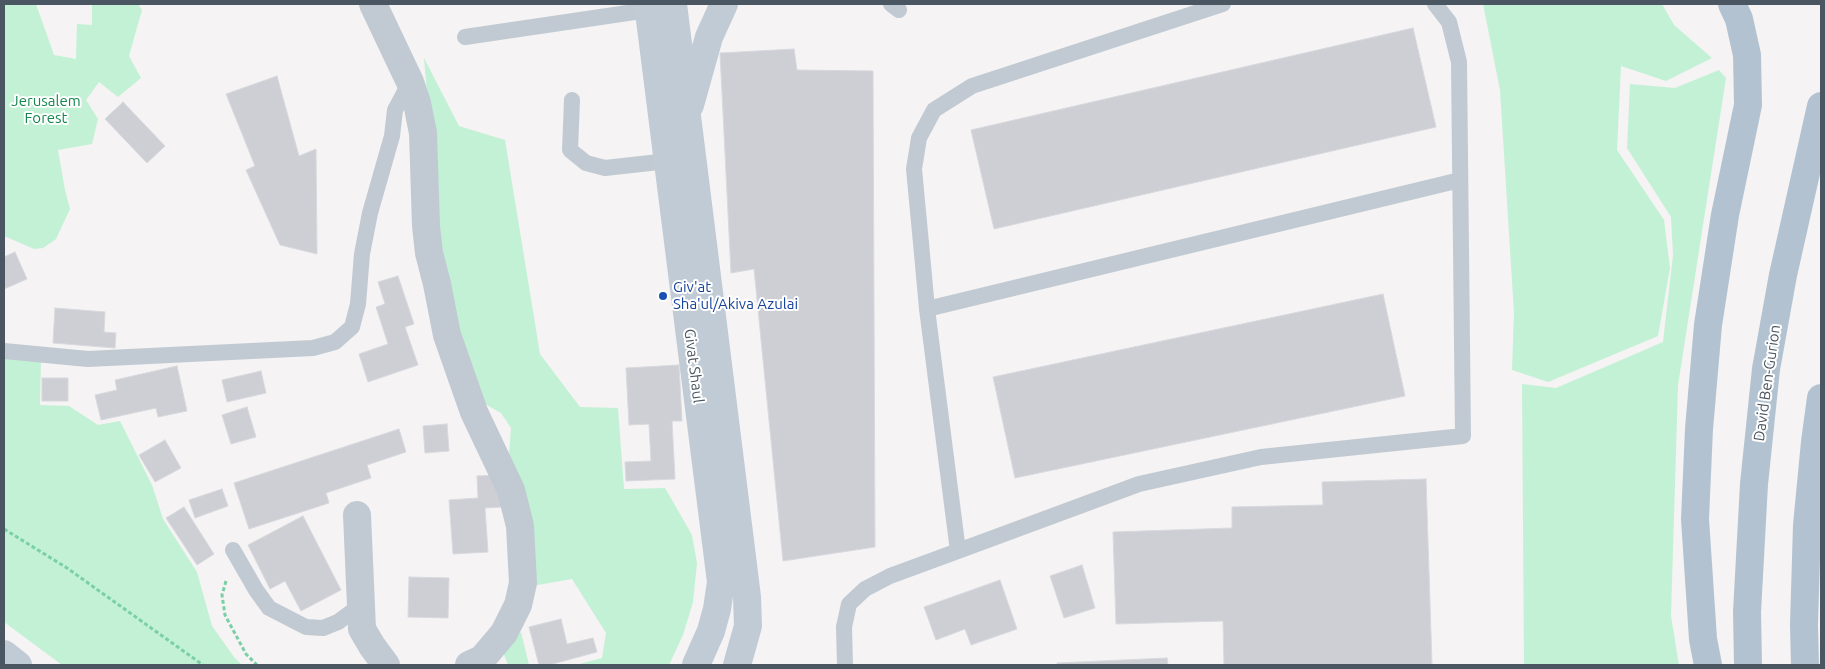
<!DOCTYPE html>
<html>
<head>
<meta charset="utf-8">
<style>
  body { margin:0 }
  #map { position:relative; width:1825px; height:669px; overflow:hidden; background:#f5f3f3; font-family:Ubuntu,sans-serif }
  canvas { display:block }
  .frame { position:absolute; inset:0; border:5px solid #4a5661; pointer-events:none }
</style>
</head>
<body>
<div id="map">
<canvas width="1825" height="669"></canvas>
<div class="frame"></div>
</div>
<script>
const g = document.querySelector('canvas').getContext('2d');
g.lineJoin = 'round';
function fill(path, color) { g.fillStyle = color; g.fill(path, 'evenodd'); }
const shape = rows => new Path2D(rows.map(r => 'M' + r).join(''));
function strokePath(path, color, width, dash) { g.strokeStyle = color; g.lineWidth = width; g.lineCap = dash ? 'butt' : 'round'; g.setLineDash(dash || []); g.stroke(path); }
function write(font, color, halo, rows, align = 'center') {
  g.font = font + ' Ubuntu,sans-serif'; g.lineWidth = 4; g.setLineDash([]); g.textBaseline = 'middle'; g.strokeStyle = halo; g.fillStyle = color; for (const [text, x, y, turn = 0] of rows) {
    g.save(); g.translate(x, y); g.rotate((+turn || 0) * Math.PI / 180); g.textAlign = isNaN(turn) ? turn : align; if (halo) g.strokeText(text, 0, 0); g.fillText(text, 0, 0); g.restore();
  }
}
const green = shape([
  [4,4,36,4,54,55,76,59,77,24,92,25,92,4,138,4,142,10,129,56,141,78,118,97,99,82,86,100,98,119,92,144,58,150,65,190,70,209,56,239,43,248,34,249,4,236],
  [1483,4,1662,4,1674,25,1712,58,1666,81,1621,66,1617,150,1664,220,1670,268,1658,336,1548,382,1512,370,1514,313,1500,90],
  [424,58,459,126,505,140,540,354,580,407,618,408,624,489,665,488,692,535,697,563,693,602,683,635,669,665,576,665,602,658,606,633,572,579,532,586,508,467,511,428,501,413,478,400,456,329,434,224,430,128],
  [1719,70,1726,78,1678,385,1671,616,1679,665,1524,665,1522,384,1556,388,1663,342,1673,255,1671,217,1627,148,1630,84,1675,88],
  [4,357,41,358,40,405,69,406,98,425,120,421,152,485,163,519,197,572,212,626,234,657,242,665,62,665,4,622],
  [521,632,529,665,508,665,503,652]
]);
const building = shape([
  [1413,28,1436,127,994,229,971,130,1413,28],
  [794,49,797,70,873,71,875,547,783,561,754,269,731,273,720,53,794,49],
  [277,76,299,156,316,149,317,254,280,245,246,170,255,166,226,94,277,76],
  [123,102,165,146,147,163,105,119,123,102],
  [15,252,27,279,4,289,4,257,15,252],
  [398,276,414,324,405,327,418,365,368,382,359,354,388,344,376,307,385,304,378,282,398,276],
  [1383,294,1405,396,1015,478,993,377,1383,294],
  [55,308,105,312,104,332,116,333,115,348,53,343,55,308],
  [679,365,682,421,672,421,675,479,626,481,625,462,651,461,649,424,629,425,626,368,679,365],
  [177,366,187,411,158,417,156,408,101,420,95,395,117,390,115,380,177,366],
  [261,371,266,393,227,402,222,380,261,371],
  [42,378,68,378,68,401,42,401,42,378],
  [247,407,256,437,231,444,222,415,247,407],
  [447,424,449,451,425,453,423,426,447,424],
  [399,429,406,452,367,465,371,478,326,493,329,503,249,529,234,483,399,429],
  [165,440,181,468,155,482,139,455,165,440],
  [501,475,503,507,485,508,488,552,453,554,449,500,478,498,477,476,501,475],
  [1426,479,1432,665,1224,665,1223,621,1116,624,1113,532,1232,528,1232,507,1323,505,1322,482,1426,479],
  [222,489,228,506,195,518,189,500,222,489],
  [184,507,214,554,197,565,166,518,184,507],
  [303,516,341,590,301,611,285,581,270,589,248,545,303,516],
  [1082,565,1095,608,1064,618,1050,576,1082,565],
  [409,577,449,578,448,618,408,617,409,577],
  [1000,580,1017,629,971,645,965,629,936,640,924,607,1000,580],
  [561,619,567,644,593,638,597,652,549,665,539,665,529,627,561,619],
  [1167,658,1168,665,1057,665,1057,663,1167,658]
]);
const path = shape([
  [4,529,67,568,203,665],
  [226,581,222,595,225,615,246,654,257,665]
]);
const lane = shape([
  [891,4,899,10],
  [465,37,648,10],
  [572,100,570,150,586,163,605,168,668,161],
  [927,309,1460,180],
  [4,351,88,359,313,348,335,342,352,327,358,304,362,254,370,213,392,136,395,110,410,82],
  [233,550,256,590,269,608,306,627,323,628,338,622,361,605],
  [958,551,927,309,921,243,914,169,919,138,934,110,972,86,1223,4],
  [845,665,844,627,849,604,865,589,890,576,958,551,1139,484,1261,457,1463,436,1459,62,1449,22,1435,4]
]);
const street = shape([
  [373,4,410,82,417,103,423,133,426,226,429,253,437,284,447,335,474,412,511,490,520,526,523,583,518,605,504,633,482,659,469,665],
  [357,515,362,629,372,646,386,665]
]);
const secondary = shape([
  [648,4,721,582,717,609,711,631,696,665],
  [673,4,747,597,748,626,737,665],
  [690,105,709,37,724,4],
  [4,654,18,665]
]);
const primary = shape([
  [1708,665,1703,639,1695,519,1699,429,1708,325,1725,215,1748,105,1747,55,1739,19,1732,4],
  [1748,665,1747,612,1754,484,1766,369,1783,275,1821,106],
  [1805,665,1804,625,1807,525,1815,442,1821,398]
]);
const markers = [
  [663,296,5,"#1a4fb4"]
];
const parkNames = [
  ["Jerusalem",46,101],
  ["Forest",46,118]
];
const transitNames = [
  ["Giv'at",673,287],
  ["Sha'ul/Akiva Azulai",673,304]
];
const streetNames = [
  ["Givat Shaul",694,366,83],
  ["David Ben-Gurion",1767,383,-82]
];
fill(green, '#c3f1d5');
fill(building, '#cdcfd5');
strokePath(building, '#d7d9de', 1);
strokePath(path, '#7ad0a6', 3, [4, 2.5]);
strokePath(lane, '#c1cad2', 16);
strokePath(street, '#c1cad2', 28);
strokePath(secondary, '#c1cbd6', 28);
strokePath(primary, '#b3c2d1', 28);
for (const [x, y, r, color] of markers) { const dot = new Path2D(); dot.arc(x, y, r, 0, 2 * Math.PI); g.fillStyle = color; g.fill(dot); strokePath(dot, '#fff', 2); }
write('15px', '#17864f', '#fff', parkNames);
write('15px', '#164399', '#fff', transitNames, 'left');
write('15px', '#4a5661', '#fff', streetNames);
</script>
</body>
</html>
